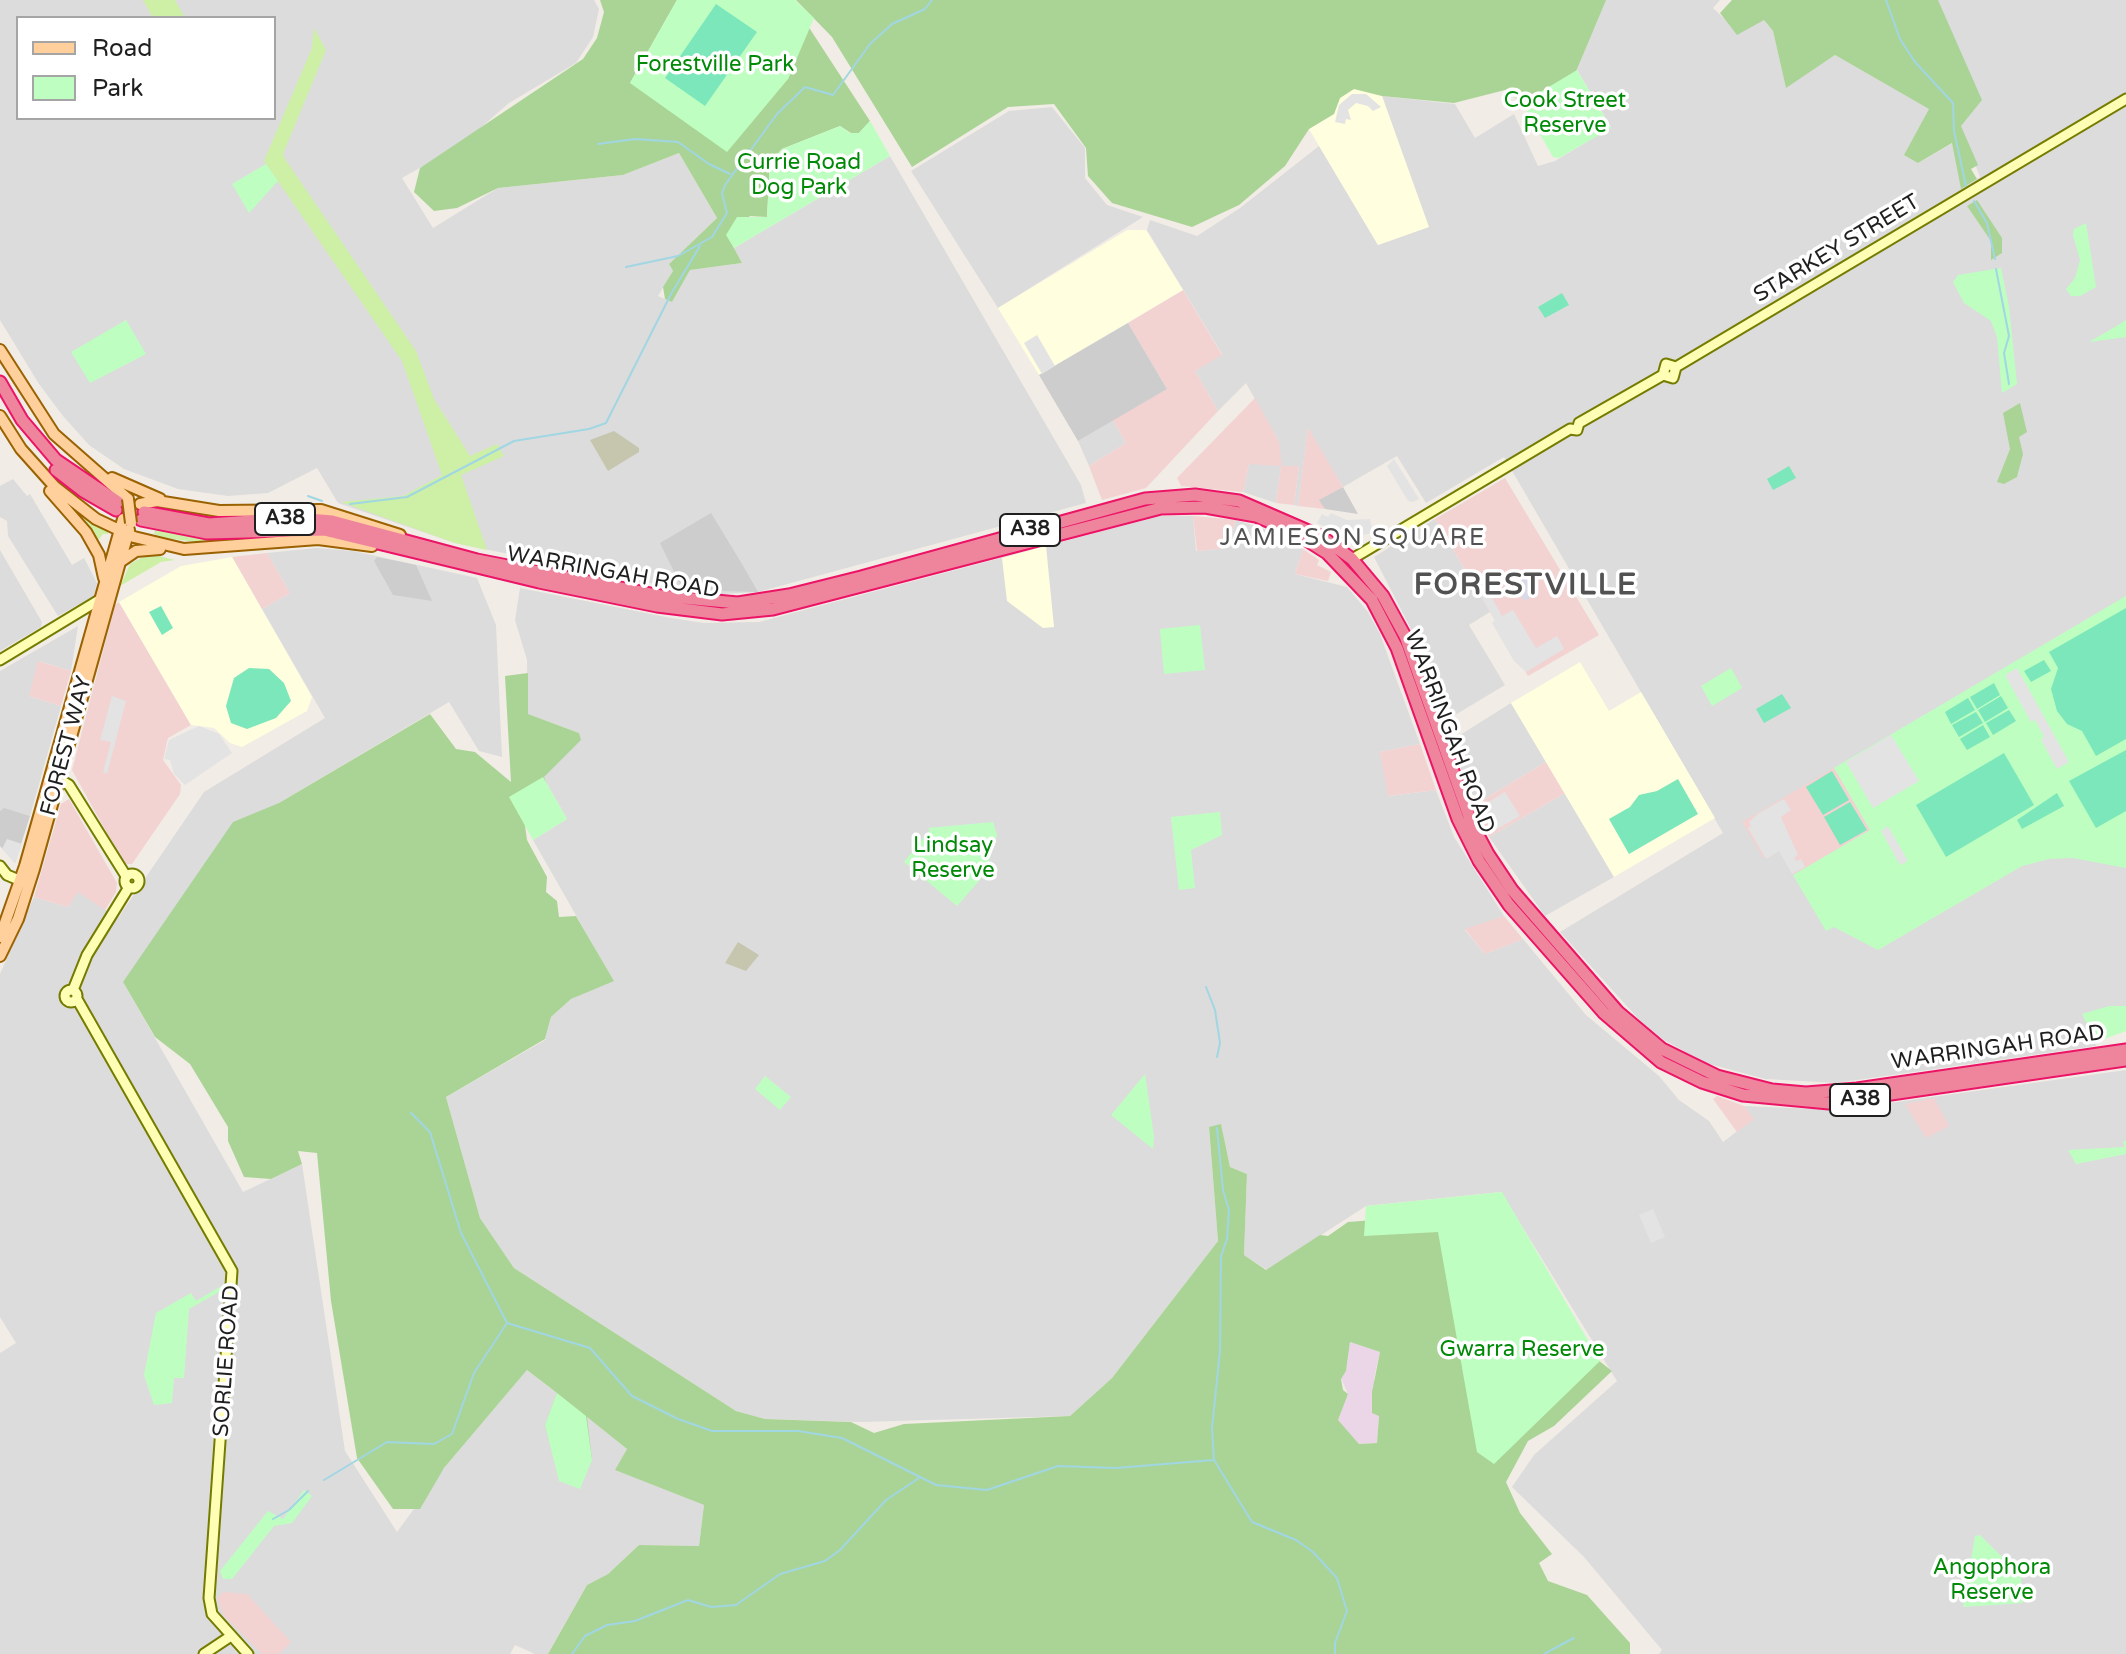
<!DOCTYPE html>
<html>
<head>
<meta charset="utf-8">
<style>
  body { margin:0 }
  #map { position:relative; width:2126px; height:1654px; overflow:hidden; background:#f1ece5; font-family:"Varela Round",sans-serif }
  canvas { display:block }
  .legend { position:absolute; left:16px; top:16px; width:260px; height:104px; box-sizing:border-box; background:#fff; border:2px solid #a5a5a5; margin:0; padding:10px 14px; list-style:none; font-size:24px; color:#1f1f1f }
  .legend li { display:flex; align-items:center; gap:16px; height:40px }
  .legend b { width:40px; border:2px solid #a5a5a5 }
</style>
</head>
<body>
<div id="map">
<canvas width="2126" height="1654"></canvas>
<ul class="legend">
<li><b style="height:10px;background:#ffd09b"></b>Road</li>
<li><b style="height:22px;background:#beffc1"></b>Park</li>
</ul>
</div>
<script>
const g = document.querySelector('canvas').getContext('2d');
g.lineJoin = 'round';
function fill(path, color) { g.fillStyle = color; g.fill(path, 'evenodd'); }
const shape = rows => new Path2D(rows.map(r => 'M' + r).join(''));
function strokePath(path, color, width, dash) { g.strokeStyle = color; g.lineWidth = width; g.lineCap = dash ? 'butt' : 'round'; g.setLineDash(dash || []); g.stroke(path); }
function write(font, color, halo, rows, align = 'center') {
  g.font = font + ' "Varela Round",sans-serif'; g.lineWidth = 7; g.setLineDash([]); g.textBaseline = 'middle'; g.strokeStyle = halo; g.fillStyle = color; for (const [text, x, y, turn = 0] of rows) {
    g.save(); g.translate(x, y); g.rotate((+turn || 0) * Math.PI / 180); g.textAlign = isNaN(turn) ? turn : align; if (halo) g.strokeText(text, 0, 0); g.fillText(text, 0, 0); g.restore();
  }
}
const residential = shape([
  [0,0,594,0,599,9,593,37,576,63,509,103,462,144,402,178,433,228,498,188,623,175,679,153,717,218,669,264,673,271,658,296,672,302,690,270,742,263,734,248,890,156,1081,485,1086,503,758,592,724,594,694,592,455,543,338,503,317,468,268,493,228,496,178,489,124,469,89,445,63,416,39,384,0,320],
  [18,18,274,18,274,118,18,118],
  [1604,0,1720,0,1713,8,1734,28,1764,20,1773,31,1786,87,1835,55,1930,109,1918,163,1953,143,1963,187,1980,177,1960,126,1935,0,2126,0,2126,1009,2105,1016,2096,1046,1836,1083,1765,1079,1706,1063,1664,1040,1644,1025,1560,932,1723,833,1504,457,1426,503,1397,456,1343,487,1308,429,1298,506,1294,505,1299,466,1281,467,1276,503,1243,492,1249,464,1279,442,1246,383,1218,411,1195,371,1222,354,1147,230,1150,220,1197,236,1240,208,1319,146,1378,245,1428,227,1382,96,1455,104,1475,138,1514,114,1538,166,1555,161,1611,127,1577,70],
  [1052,107,1085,148,1085,178,1107,205,1143,217,998,308,911,171,1009,111],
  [1113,420,1126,443,1089,466,1078,441],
  [13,479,27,496,30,494,72,565,84,558,97,583,94,596,58,616,8,536,7,521,0,517,0,486],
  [1160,516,1193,516,1196,551,1226,548,1236,520,1268,530,1303,549,1295,574,1347,587,1368,612,1380,634,1420,744,1380,752,1389,796,1436,790,1454,837,1504,916,1465,930,1485,954,1523,939,1586,1015,1659,1076,1679,1100,1709,1121,1723,1142,1753,1119,1744,1106,1839,1110,2126,1070,2126,1654,1659,1654,1662,1650,1584,1557,1512,1487,1534,1455,1617,1381,1501,1192,1366,1206,1267,1270,1244,1255,1247,1174,1230,1167,1221,1125,1209,1128,1218,1241,1112,1378,1070,1416,860,1422,765,1419,736,1411,514,1268,480,1218,446,1097,545,1040,551,1017,571,999,613,980,533,840,567,819,543,777,579,733,528,714,527,660,515,620,520,588,671,618,704,623,759,622],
  [1435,519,1490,612,1469,625,1505,685,1445,721,1410,627,1374,557],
  [316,548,353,551,477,578,496,625,502,757,479,751,449,702,279,803,123,982,243,1192,302,1164,345,1451,397,1532,444,1468,527,1370,557,1393,545,1425,586,1416,627,1449,616,1470,704,1505,699,1546,639,1545,608,1574,587,1585,548,1654,535,1654,515,1645,510,1654,0,1654,0,1353,16,1343,0,1317,0,974,34,897,68,907,77,891,118,918,204,792,325,718,262,609,290,593,267,553],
  [0,550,42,622,41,627,0,651],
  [78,626,71,671,39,661,29,696,61,706,30,816,5,809,0,811,0,671],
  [1511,703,1546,762,1473,806,1452,740],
  [1565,793,1614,877,1545,916,1489,837]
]);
const commercial = shape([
  [1183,290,1222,355,1195,371,1218,411,1146,488,1102,500,1089,466,1126,443,1113,420,1167,389,1128,323],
  [1255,398,1279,442,1282,466,1299,466,1294,505,1276,503,1281,466,1249,464,1243,492,1181,486,1177,478],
  [1308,428,1343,487,1320,500,1325,509,1298,506],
  [1505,478,1599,635,1528,676,1435,519],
  [1193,516,1236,520,1226,548,1197,551],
  [1303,549,1319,560,1317,565,1331,572,1328,581,1295,574],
  [267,553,290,593,262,609,232,557],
  [119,602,191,725,168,738,163,760,181,785,180,794,132,864,124,864,72,770,115,605],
  [38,661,71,671,61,706,29,696],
  [1420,744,1436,790,1388,796,1380,752],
  [1546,762,1565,793,1489,837,1473,806],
  [1834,768,1870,830,1793,875,1779,851,1764,859,1742,822],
  [69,799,117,883,116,892,105,910,78,892,68,907,34,897,61,804],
  [1504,916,1523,939,1485,954,1465,929],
  [1717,1096,1744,1106,1754,1119,1737,1132,1713,1099],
  [1934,1098,1949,1126,1926,1138,1905,1104],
  [223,1592,247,1594,291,1642,279,1654,262,1654,224,1616,217,1598]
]);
const industrial = shape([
  [1350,1342,1380,1352,1374,1378,1379,1415,1377,1443,1359,1444,1337,1420,1348,1394,1341,1378,1346,1371]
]);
const education = shape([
  [1354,89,1382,96,1429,227,1378,245,1309,129,1334,114,1340,98],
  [1127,230,1146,230,1183,290,1039,375,998,308],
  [1046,546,1054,627,1043,628,1007,601,1002,558],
  [232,557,312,697,307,711,242,747,230,743,214,728,191,725,119,602,181,566],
  [1580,662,1609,711,1641,692,1715,818,1614,877,1511,703]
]);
const religious = shape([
  [1128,323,1167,389,1078,441,1039,375],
  [1343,487,1358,514,1325,509,1319,500],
  [711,513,742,564,758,592,683,590,660,543],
  [377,557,416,565,432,601,393,595,374,561],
  [4,808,30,816,15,863,0,846,0,811]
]);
const construction = shape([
  [614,431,639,448,639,452,608,471,590,440],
  [738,942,759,955,746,971,725,963]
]);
const grass = shape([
  [143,0,175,0,185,18,153,18],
  [314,28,326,50,283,154,285,159,416,351,434,399,470,456,497,444,504,456,461,475,487,550,455,543,341,502,403,496,442,475,402,361,264,161,312,48],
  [63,500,108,531,108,534,103,534,96,543],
  [155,530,204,538,279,536,279,539,204,543,165,538,154,534],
  [159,556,175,560,161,562,120,586,130,564,143,557]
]);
const forest = shape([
  [600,0,677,0,630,83,788,79,808,26,870,121,859,133,851,133,840,126,782,149,770,162,767,217,750,216,727,235,742,263,690,270,672,302,665,299,663,287,673,271,669,264,717,218,679,153,623,175,498,188,457,208,434,211,414,192,420,168,583,59,597,38,604,12],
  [796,0,1606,0,1575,74,1543,119,1505,90,1454,103,1382,96,1354,89,1340,98,1334,114,1309,129,1285,166,1239,205,1192,227,1112,203,1088,176,1086,148,1054,104,1008,107,912,167,832,37],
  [1732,0,1938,0,1982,100,1961,126,1978,165,1971,169,1977,179,1961,189,1952,143,1918,163,1904,155,1929,109,1835,55,1786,88,1773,31,1764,20,1737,35,1720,13],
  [1977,200,2002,238,2002,253,1991,260,1991,241,1967,206],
  [2020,403,2027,432,2019,437,2023,454,2017,477,2004,484,1997,482,2010,449,2003,413],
  [528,673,528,714,579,733,581,740,544,777,550,793,521,797,527,840,547,877,546,892,557,901,559,917,576,916,614,981,571,999,551,1017,545,1039,446,1097,480,1218,514,1268,736,1411,765,1419,851,1422,874,1433,904,1424,1070,1416,1112,1378,1218,1241,1209,1127,1221,1124,1230,1167,1247,1174,1244,1255,1266,1270,1320,1235,1328,1236,1348,1222,1464,1213,1584,1349,1612,1371,1554,1426,1528,1441,1506,1482,1520,1513,1552,1554,1539,1563,1548,1581,1587,1595,1630,1643,1630,1654,548,1654,587,1585,608,1574,639,1545,699,1546,704,1505,615,1470,627,1449,587,1417,592,1460,549,1440,545,1425,557,1393,527,1370,444,1468,420,1509,393,1509,357,1458,331,1301,317,1153,298,1151,302,1164,271,1179,244,1177,228,1141,228,1127,190,1064,155,1037,123,982,233,822,279,803,430,714,456,749,475,752,511,782,505,676],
  [1350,1342,1380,1352,1372,1392,1372,1413,1379,1416,1377,1443,1359,1444,1338,1420,1348,1394,1343,1390,1341,1379,1346,1371]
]);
const park = shape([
  [677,0,795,0,814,18,788,79,727,152,630,83],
  [1577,70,1611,128,1559,158,1553,157,1522,103],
  [870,121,890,156,734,248,726,235,737,217,767,217,770,162,782,149,840,126,850,133,859,133],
  [266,164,278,181,249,213,232,184],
  [2086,223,2096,287,2080,296,2071,296,2066,289,2075,278,2080,260,2073,235,2074,229],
  [2001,268,2009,307,2017,384,2002,393,1997,337,1991,321,1964,303,1953,282,1958,275],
  [126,320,146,354,90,383,71,352],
  [2126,320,2126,337,2089,342,2115,327],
  [2126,596,2126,868,2073,858,2049,859,2022,866,1878,950,1834,927,1826,931,1793,875,1870,830,1834,768],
  [1200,625,1205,670,1164,674,1160,629],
  [1731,668,1742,688,1712,706,1701,686],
  [543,777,567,819,533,840,509,797],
  [1220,812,1222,835,1191,850,1195,888,1179,890,1171,817],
  [993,822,997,835,985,874,957,906,904,862,930,830,928,828],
  [2109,1006,2126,1006,2126,1031,2096,1042,2082,1014],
  [1145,1074,1154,1137,1153,1149,1111,1115],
  [765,1076,791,1097,780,1110,755,1089],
  [2126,1140,2126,1154,2076,1164,2068,1150,2125,1147,2123,1142],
  [1502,1192,1600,1361,1494,1464,1477,1452,1438,1232,1364,1236,1366,1206],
  [225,1284,224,1289,189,1309,184,1378,174,1378,172,1403,154,1405,144,1375,156,1313,191,1293,196,1301],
  [557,1393,586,1416,592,1460,580,1489,559,1481,545,1425],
  [304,1490,312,1496,292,1523,274,1526,232,1579,223,1579,220,1571,268,1511,283,1519],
  [1980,1535,2021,1576,2023,1603,1963,1607,1975,1536]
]);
const pitch = shape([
  [716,4,757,32,705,106,665,78],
  [1562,293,1569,305,1545,318,1538,307],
  [1789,466,1796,478,1773,490,1767,479],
  [161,606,173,628,162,635,149,612],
  [2126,608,2126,739,2096,756,2082,731,2067,724,2057,711,2051,689,2058,668,2049,652],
  [2044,660,2051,671,2031,682,2024,671],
  [249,668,269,669,284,683,291,701,276,718,247,729,231,723,226,706,234,678],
  [1994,683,2000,695,1977,709,1970,697],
  [1782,694,1791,708,1764,723,1756,709],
  [2001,696,2008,708,1985,722,1978,710],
  [1968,698,1975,710,1951,724,1945,712],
  [2009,710,2016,721,1993,735,1986,723],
  [1976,712,1983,723,1959,737,1952,725],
  [1983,725,1990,737,1967,750,1960,739],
  [2126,750,2126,811,2096,828,2069,781],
  [2004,753,2034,805,1946,857,1916,805],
  [1832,771,1849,800,1823,815,1806,787],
  [1678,779,1698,814,1629,854,1609,819,1630,807,1639,795,1657,791],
  [2057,793,2064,806,2022,829,2017,820],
  [1850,802,1867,830,1840,845,1824,817]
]);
const parking = shape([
  [1352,94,1366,94,1381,107,1373,111,1368,106,1356,103,1348,110,1351,120,1346,119,1345,124,1335,122,1339,105],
  [1037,335,1055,366,1042,374,1024,343],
  [1394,459,1419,499,1413,502,1408,501,1387,466],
  [1331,513,1347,520,1370,519,1373,533,1351,537,1317,523,1322,514,1328,517],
  [1485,585,1502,616,1513,610,1536,648,1557,636,1564,649,1526,672,1514,661,1492,623,1495,620,1477,589],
  [2017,668,2069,762,2057,769,2041,740,2044,737,2035,720,2031,722,2005,675],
  [112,696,126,701,107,774,103,772,111,742,100,740],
  [199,726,219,734,232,753,185,785,174,774,170,760,164,759,169,740],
  [1891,735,1919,781,1873,808,1846,762],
  [1505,792,1520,816,1494,831,1480,807],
  [1784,799,1791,810,1781,817,1798,855,1794,858,1797,861,1801,859,1805,867,1792,874,1779,851,1766,859,1748,828,1751,826,1749,822,1759,813],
  [1888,826,1908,861,1900,865,1881,831],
  [7,839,22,844,15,863,2,849],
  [1653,1209,1665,1237,1651,1243,1639,1215]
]);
const plaza = shape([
  [1526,572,1537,594,1524,601,1512,581]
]);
const stream = shape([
  [1886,0,1900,39,1915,62,1953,103,1954,131,1966,186],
  [598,144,635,139,678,142,709,164,730,174],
  [1974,201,1987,223,1995,259],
  [626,267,678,256,712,237,727,213,722,193,725,185,777,114,805,87,833,95,870,44,892,24,925,9,932,0],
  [1996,269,2009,336,2004,353,2009,384],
  [308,496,322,501],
  [350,504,407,497,514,441,589,429,606,423,671,294,700,246],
  [1206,987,1215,1010,1220,1043,1217,1057],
  [411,1113,430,1132,461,1233,507,1323,590,1348,632,1396,678,1419,712,1431,798,1431,842,1438,936,1485,987,1490,1058,1466,1116,1468,1214,1460,1252,1522,1296,1540,1313,1552,1337,1578,1347,1611,1335,1643,1335,1654],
  [1214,1460,1212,1428,1220,1351,1221,1256,1227,1239,1229,1210,1223,1190,1217,1128],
  [324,1480,387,1442,434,1444,452,1434,474,1373,507,1323],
  [273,1519,289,1510,308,1491],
  [572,1654,585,1636,607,1625,635,1621,688,1600,711,1607,736,1605,780,1574,825,1561,840,1550,886,1500,919,1478],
  [1544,1654,1574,1638]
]);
const secondary = shape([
  [1676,367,2126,99],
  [1663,375,1673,378,1676,367],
  [1663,375,1666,364,1676,367],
  [1352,559,1570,429,1577,430,1579,423,1663,375],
  [0,660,99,600],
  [55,777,69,785,126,876],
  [0,866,7,875,26,883],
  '125 881a7 7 0 1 1 14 0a7 7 0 1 1-14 0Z',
  '65 996a6 6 0 1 1 12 0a6 6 0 1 1-12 0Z',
  [73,990,87,955,129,887],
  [77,999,232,1271,209,1598,212,1614,248,1654],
  [204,1654,231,1636]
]);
const primary = shape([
  [0,350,54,434,128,499],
  [0,416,21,449,55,487,96,519,134,537,184,549,318,539,372,546],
  [112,478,160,499],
  [50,491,86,532,99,555,104,578],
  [140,504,157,501,219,511,321,510,400,535],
  [120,562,136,551,160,549],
  [0,937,25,866,123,519],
  [0,956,18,919,34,869,129,530]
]);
const highway = shape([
  [0,382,22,420,56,460,118,502],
  [56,470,83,491,116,510],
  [144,512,209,524,296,518,332,521,477,560,661,596,738,603,789,595,861,577,1145,499,1195,495,1239,501,1322,537,1352,559,1383,596,1405,636,1471,822,1488,854,1512,890,1618,1012,1662,1049,1717,1076,1772,1090,1806,1093,1857,1089,2126,1050],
  [141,520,207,533,324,530,539,582,657,606,722,614,773,609,1161,508,1205,507,1256,516,1294,532,1327,553,1372,600,1397,648,1458,819,1479,861,1509,905,1604,1013,1661,1062,1702,1082,1743,1095,1829,1103,2126,1060]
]);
const primaryBridge = shape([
  [128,499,131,523]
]);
const shields = [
  [285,519,60],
  [1030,530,60],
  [1860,1100,60]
];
const shieldNames = [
  ["A38",285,519],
  ["A38",1030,530],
  ["A38",1860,1100]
];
const parkNames = [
  ["Forestville Park",715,65],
  ["Cook Street",1565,101],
  ["Reserve",1565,126],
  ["Currie Road",799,163],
  ["Dog Park",799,188],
  ["Lindsay",953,846],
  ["Reserve",953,871],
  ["Gwarra Reserve",1522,1350],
  ["Angophora",1992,1568],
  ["Reserve",1992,1593]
];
const streetNames = [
  ["STARKEY STREET",1837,249,-31],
  ["WARRINGAH ROAD",613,573,10],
  ["WARRINGAH ROAD",1449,732,69],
  ["FOREST WAY",67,746,-75],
  ["WARRINGAH ROAD",1998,1048,-8],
  ["SORLIE ROAD",227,1361,-86]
];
const neighbourhoodNames = [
  ["JAMIESON SQUARE",1353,539]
];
const districtNames = [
  ["FORESTVILLE",1526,586]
];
fill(residential, '#dddcdc');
fill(commercial, '#f3d2d2');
fill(industrial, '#ebd6e8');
fill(education, '#fffedf');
fill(religious, '#cdcdcd');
fill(construction, '#c6c6af');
fill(grass, '#cdf0a6');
fill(forest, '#aad495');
fill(park, '#beffc1');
fill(pitch, '#7be7ba');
fill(parking, '#e3e3e3');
fill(plaza, '#d9d9e7');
strokePath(stream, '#a1d6e3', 2);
strokePath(secondary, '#747c00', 13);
strokePath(primary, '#9a6200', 14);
strokePath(highway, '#ec1466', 15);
strokePath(secondary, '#feffb4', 9);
strokePath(primary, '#ffd09b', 10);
strokePath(highway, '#ef859d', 11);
strokePath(primaryBridge, '#9a6200', 14, []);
strokePath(primaryBridge, '#ffd09b', 10);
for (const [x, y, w] of shields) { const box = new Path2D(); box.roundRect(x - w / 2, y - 16, w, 32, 6); g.fillStyle = '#fff'; g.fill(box); strokePath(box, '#1f1f1f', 2); }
write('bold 20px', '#1f1f1f', null, shieldNames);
write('22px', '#018a07', '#fff', parkNames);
write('22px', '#1f1f1f', '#fff', streetNames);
g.letterSpacing = '2px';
write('24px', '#525252', '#fff', neighbourhoodNames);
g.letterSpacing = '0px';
g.letterSpacing = '2px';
write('bold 30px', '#525252', '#fff', districtNames);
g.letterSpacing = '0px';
</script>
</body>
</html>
